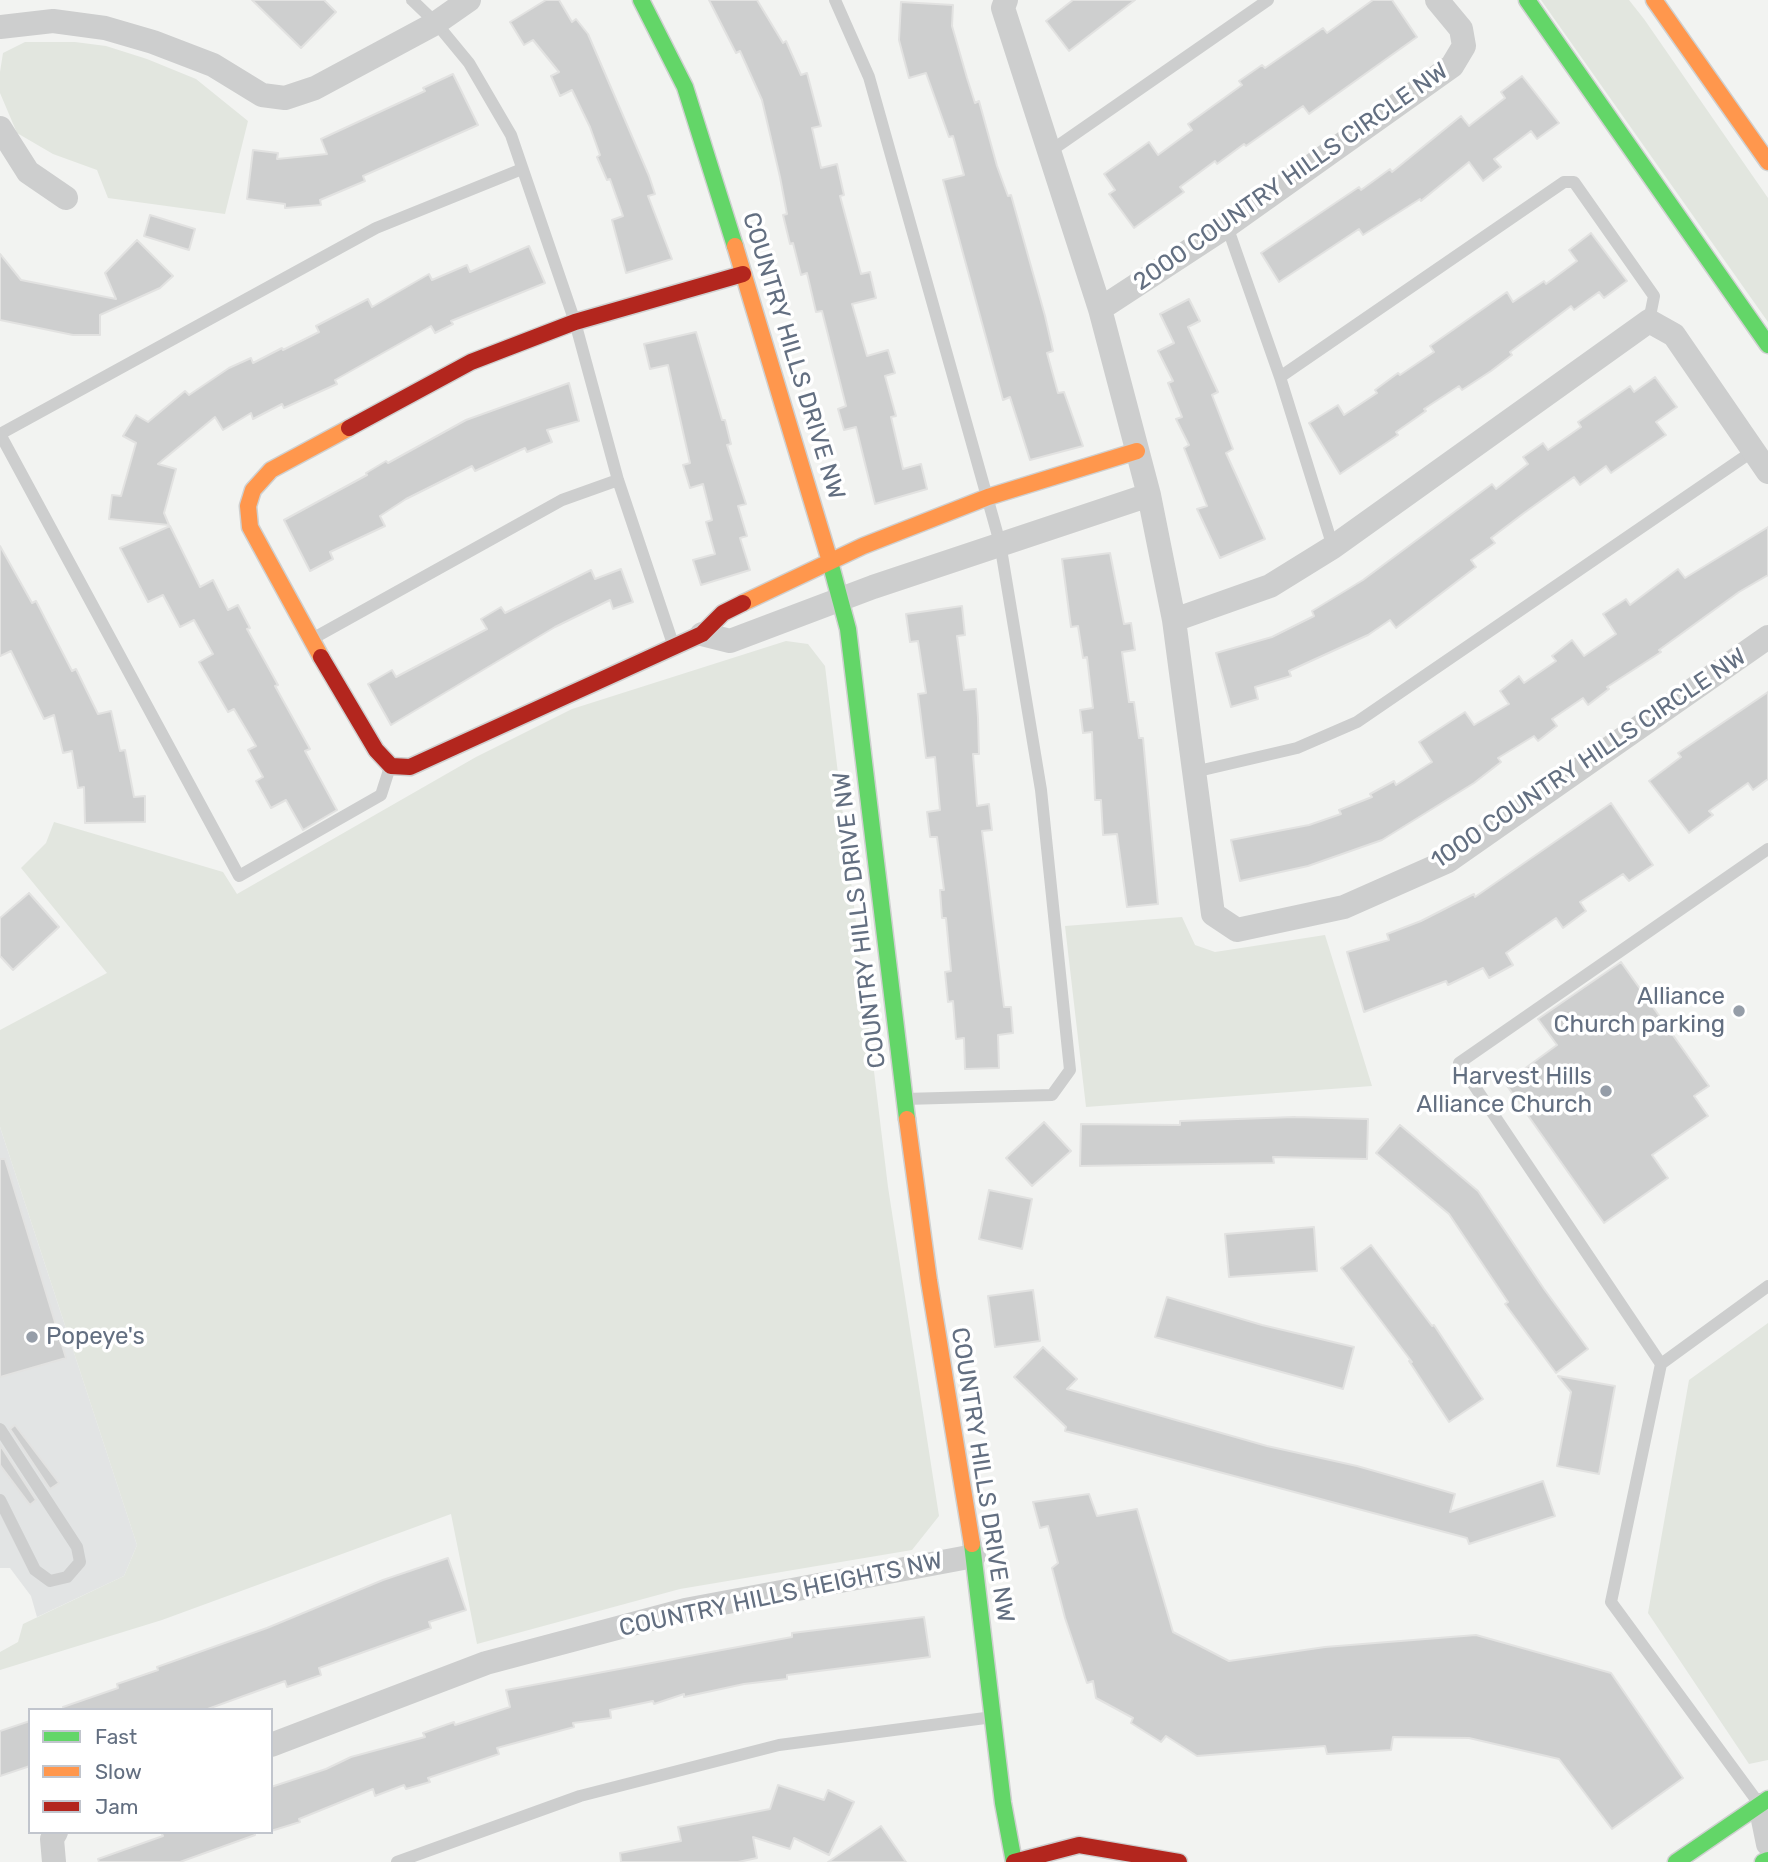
<!DOCTYPE html>
<html>
<head>
<meta charset="utf-8">
<style>
  body { margin:0 }
  #map { position:relative; width:1768px; height:1862px; overflow:hidden; background:#f2f3f1; font-family:Rubik,sans-serif }
  canvas { display:block }
  .legend { position:absolute; left:28px; top:1708px; width:245px; height:126px; box-sizing:border-box; background:#fff; border:2px solid #c1c5cd; margin:0; padding:9px 12px; list-style:none; font-size:21px; color:#636f81 }
  .legend li { display:flex; align-items:center; gap:14px; height:35px }
  .legend b { width:35px; border:2px solid #c1c5cd }
</style>
</head>
<body>
<div id="map">
<canvas width="1768" height="1862"></canvas>
<ul class="legend">
<li><b style="height:9px;background:#63d668"></b>Fast</li>
<li><b style="height:9px;background:#ff974d"></b>Slow</li>
<li><b style="height:9px;background:#b3261e"></b>Jam</li>
</ul>
</div>
<script>
const g = document.querySelector('canvas').getContext('2d');
g.lineJoin = 'round';
function fill(path, color) { g.fillStyle = color; g.fill(path, 'evenodd'); }
const shape = rows => new Path2D(rows.map(r => 'M' + r).join(''));
function strokePath(path, color, width, dash) { g.strokeStyle = color; g.lineWidth = width; g.lineCap = dash ? 'butt' : 'round'; g.setLineDash(dash || []); g.stroke(path); }
function write(font, color, halo, rows, align = 'center') {
  g.font = font + ' Rubik,sans-serif'; g.lineWidth = 7; g.setLineDash([]); g.textBaseline = 'middle'; g.strokeStyle = halo; g.fillStyle = color; for (const [text, x, y, turn = 0] of rows) {
    g.save(); g.translate(x, y); g.rotate((+turn || 0) * Math.PI / 180); g.textAlign = isNaN(turn) ? turn : align; if (halo) g.strokeText(text, 0, 0); g.fillText(text, 0, 0); g.restore();
  }
}
const built = shape([
  [0,1127,137,1545,124,1576,37,1617,31,1596,10,1568,0,1568]
]);
const green = shape([
  [1541,0,1629,0,1644,19,1768,198,1768,322],
  [25,42,75,42,106,46,147,59,196,79,248,121,225,214,108,198,97,170,53,154,17,133,0,93,0,72,3,53],
  [786,641,808,644,825,666,888,1187,939,1516,912,1550,680,1589,477,1644,451,1514,162,1620,0,1670,0,1652,18,1642,23,1624,124,1576,137,1545,0,1127,0,1030,107,973,21,868,46,843,54,822,223,872,237,894,476,757,572,709],
  [1182,917,1195,945,1215,952,1325,935,1372,1086,1086,1107,1065,926],
  [1768,1323,1768,1760,1749,1764,1648,1613,1689,1380]
]);
const building = shape([
  [252,0,324,0,336,12,301,48,252,0],
  [546,0,559,0,572,22,576,19,588,34,649,176,655,194,648,196,672,259,626,273,612,220,623,216,610,179,607,180,597,157,600,155,590,127,572,90,560,96,551,76,559,72,533,40,524,45,510,22,546,0],
  [709,0,757,0,783,43,786,41,801,75,807,73,821,126,812,128,821,168,837,164,844,195,840,196,861,274,870,272,876,298,852,304,867,356,888,350,895,373,885,376,896,416,891,417,903,469,921,464,927,489,875,504,856,427,844,430,838,409,846,406,822,311,816,312,807,273,801,275,793,243,790,244,783,215,787,214,780,177,762,100,740,51,736,53,709,0],
  [1073,0,1135,0,1069,51,1046,21,1073,0],
  [1373,0,1392,0,1417,37,1309,114,1303,106,1246,146,1244,144,1217,164,1215,161,1180,187,1184,192,1134,228,1109,194,1115,190,1104,174,1149,142,1158,155,1192,130,1188,124,1242,85,1239,81,1262,65,1265,68,1323,28,1327,33,1373,0],
  [901,2,953,5,952,26,967,78,975,103,979,101,997,166,1008,196,1011,195,1045,316,1053,351,1047,353,1058,393,1064,392,1083,446,1030,460,1010,397,1003,400,943,180,964,175,953,136,949,137,926,73,909,78,899,40,901,2],
  [453,74,478,125,363,176,365,181,320,200,321,205,285,208,285,204,247,199,253,150,278,153,277,159,327,154,321,139,425,91,423,88,453,74],
  [1522,76,1559,123,1537,139,1531,131,1494,159,1501,167,1483,181,1469,162,1421,201,1420,199,1363,235,1359,229,1279,282,1261,253,1359,187,1361,190,1390,169,1392,172,1461,116,1469,126,1505,98,1501,92,1522,76],
  [150,215,195,229,189,250,144,236,150,215],
  [1591,233,1627,281,1604,298,1599,292,1574,310,1571,306,1510,352,1512,355,1491,371,1462,390,1459,386,1424,409,1426,411,1396,432,1398,435,1340,474,1309,423,1338,405,1344,415,1377,393,1375,390,1398,373,1400,375,1434,352,1430,346,1507,292,1513,302,1544,281,1546,284,1577,261,1569,250,1591,233],
  [137,240,173,276,160,288,100,315,100,335,73,335,0,320,0,254,21,280,116,299,105,273,137,240],
  [529,246,545,283,451,321,453,324,435,333,431,326,335,380,337,384,284,408,282,404,253,419,251,413,223,430,215,417,158,464,176,469,164,513,169,525,109,519,112,495,121,496,136,443,123,436,136,415,148,422,185,391,189,395,229,368,251,358,253,363,282,348,283,350,319,332,316,326,368,299,372,307,429,274,432,280,467,265,470,272,529,246],
  [1189,299,1200,321,1188,327,1218,392,1212,395,1233,449,1226,453,1265,539,1220,558,1197,509,1207,506,1184,448,1189,445,1176,419,1182,417,1168,383,1173,381,1158,351,1174,343,1160,314,1189,299],
  [696,332,722,420,725,420,731,444,727,445,746,504,738,506,747,536,740,538,750,570,701,585,693,560,715,554,706,522,712,520,703,484,690,488,683,465,690,463,668,365,650,369,644,344,696,332],
  [1655,377,1677,407,1656,422,1666,435,1611,473,1606,466,1580,485,1574,477,1524,513,1491,538,1495,543,1471,560,1476,567,1396,628,1390,620,1368,635,1289,671,1291,676,1255,687,1258,699,1231,707,1216,653,1272,637,1314,616,1312,611,1363,580,1492,484,1496,489,1528,464,1523,457,1543,443,1548,450,1581,427,1578,422,1630,386,1634,392,1655,377],
  [569,383,579,421,547,430,552,442,527,452,525,448,475,471,472,466,406,499,380,516,385,526,330,552,333,559,310,571,284,520,367,475,366,473,386,461,388,463,466,420,569,383],
  [170,526,200,587,213,580,228,610,238,605,250,628,247,629,278,685,275,686,310,749,305,751,337,810,303,830,286,800,271,808,256,781,263,777,248,750,256,746,234,709,228,712,199,662,213,654,194,620,180,627,163,595,148,602,120,548,170,526],
  [1768,527,1768,575,1739,592,1659,650,1661,652,1607,687,1609,689,1588,705,1583,698,1552,719,1557,726,1538,741,1534,736,1498,758,1501,762,1474,783,1382,840,1308,866,1240,881,1231,840,1309,825,1341,814,1339,810,1372,797,1370,794,1394,781,1396,785,1432,762,1419,742,1465,712,1474,725,1509,704,1500,691,1519,676,1524,683,1556,661,1552,656,1572,640,1584,656,1616,634,1603,614,1626,599,1630,605,1678,569,1685,578,1768,527],
  [0,546,32,603,36,601,72,671,76,669,98,714,111,711,120,751,125,750,134,797,145,796,145,822,85,823,84,787,78,788,72,751,63,753,54,715,44,719,11,651,0,656,0,546],
  [1110,553,1124,624,1131,623,1135,650,1122,652,1129,702,1134,702,1139,738,1143,738,1158,904,1127,907,1117,834,1103,835,1101,800,1095,800,1092,732,1083,733,1080,710,1093,708,1087,657,1083,658,1078,626,1071,627,1062,559,1110,553],
  [621,569,633,602,613,609,610,600,555,627,391,725,368,684,392,670,396,677,487,629,481,619,501,607,505,613,591,570,595,579,621,569],
  [962,606,965,635,957,636,964,690,976,689,978,718,979,754,973,754,977,806,989,804,992,830,982,831,1004,1007,1011,1007,1013,1033,998,1035,999,1068,965,1069,964,1038,956,1039,953,1001,948,1002,945,972,951,971,946,918,942,918,940,890,944,890,937,837,930,837,927,812,940,810,935,757,926,758,918,694,926,693,918,641,910,642,906,614,962,606],
  [1768,692,1768,779,1753,790,1748,783,1709,811,1713,815,1689,833,1649,781,1681,757,1678,753,1768,692],
  [1611,803,1653,865,1629,881,1623,874,1580,902,1586,911,1563,928,1556,918,1506,953,1513,965,1489,978,1483,968,1448,985,1446,981,1364,1012,1347,952,1389,940,1387,934,1421,921,1474,894,1475,897,1611,803],
  [29,893,59,927,13,970,0,956,0,918,29,893],
  [1621,962,1709,1086,1694,1096,1708,1116,1652,1155,1668,1178,1604,1223,1505,1083,1557,1045,1538,1019,1621,962],
  [1295,1117,1368,1119,1367,1159,1273,1157,1274,1163,1080,1166,1081,1124,1180,1125,1180,1121,1295,1117],
  [1044,1122,1071,1151,1032,1186,1006,1158,1044,1122],
  [1400,1125,1478,1191,1544,1289,1588,1349,1556,1373,1505,1304,1508,1302,1449,1214,1376,1153,1400,1125],
  [0,1159,5,1159,66,1358,0,1377,0,1159],
  [989,1190,1032,1199,1022,1249,979,1239,989,1190],
  [1314,1227,1317,1271,1229,1277,1225,1234,1314,1227],
  [1371,1245,1432,1326,1434,1325,1483,1399,1449,1422,1409,1361,1412,1362,1341,1268,1371,1245],
  [1033,1290,1040,1341,995,1347,988,1296,1033,1290],
  [1167,1297,1262,1325,1354,1347,1343,1389,1155,1337,1167,1297],
  [1043,1347,1077,1379,1067,1389,1267,1446,1357,1466,1455,1494,1450,1512,1543,1481,1555,1516,1469,1544,1467,1538,1065,1431,1066,1427,1014,1377,1043,1347],
  [1558,1376,1615,1386,1599,1474,1557,1466,1571,1392,1558,1376],
  [15,1425,59,1483,50,1489,10,1429,15,1425],
  [0,1445,36,1500,30,1505,0,1465,0,1445],
  [1089,1494,1097,1516,1137,1509,1173,1632,1229,1661,1325,1647,1476,1635,1611,1673,1683,1778,1612,1829,1559,1759,1469,1738,1393,1737,1391,1750,1327,1754,1325,1746,1197,1756,1166,1736,1161,1742,1131,1723,1133,1718,1096,1698,1093,1681,1087,1683,1065,1618,1052,1568,1058,1563,1048,1526,1040,1528,1033,1502,1089,1494],
  [448,1558,466,1610,429,1622,431,1628,319,1668,321,1675,287,1687,285,1681,205,1710,64,1710,63,1707,118,1688,117,1684,158,1670,157,1667,267,1628,383,1580,448,1558],
  [924,1617,930,1657,787,1675,787,1679,744,1684,684,1697,684,1694,654,1704,653,1701,610,1710,611,1718,573,1723,574,1727,497,1748,499,1754,428,1778,430,1782,406,1789,404,1785,375,1796,373,1789,299,1819,300,1822,271,1831,271,1787,326,1769,351,1757,425,1737,423,1733,454,1722,455,1725,510,1707,506,1690,792,1637,792,1633,924,1617],
  [30,1721,30,1766,0,1776,0,1731,30,1721],
  [778,1785,824,1800,828,1790,854,1802,829,1855,794,1838,790,1849,753,1837,757,1858,738,1862,621,1862,620,1853,681,1841,678,1827,770,1809,778,1785],
  [881,1826,906,1862,828,1862,881,1826],
  [161,1832,255,1832,255,1835,180,1862,99,1862,98,1859,163,1836,161,1832]
]);
const lane = shape([
  [412,0,436,23,469,63,511,135,575,322,618,480,673,644],
  [835,0,869,77,1000,543,1041,790,1070,1070,1052,1095,904,1099],
  [1049,152,1268,0],
  [1227,226,1280,377,1333,547],
  [1280,377,1564,182,1574,182,1654,296,1649,321],
  [0,434,239,876,381,795,390,767],
  [0,434,376,228,522,169],
  [312,639,562,500,618,480],
  [1194,772,1297,748,1357,722,1753,451],
  [1661,1364,1768,1286],
  [0,1429,77,1547,80,1562,67,1577,50,1581,35,1570,0,1500],
  [1760,1805,1611,1602,1661,1364,1459,1063,1768,849],
  [397,1862,580,1796,779,1745,993,1717]
]);
const street = shape([
  [1006,0,1003,8,1100,309,1149,495,1174,620,1213,914,1237,930,1344,907,1448,861,1768,637],
  [0,27,53,21,105,28,153,42,213,65,262,95,285,98,315,88,436,23,469,0],
  [0,128,28,172,66,198],
  [1100,309,1227,226,1452,66,1464,46,1461,29,1437,0],
  [1174,620,1270,586,1333,547,1649,321,1674,335,1768,472],
  [702,634,730,641,873,587,1149,495],
  [271,1745,486,1663,685,1610,974,1556],
  [1760,1805,1768,1844],
  [54,1862,52,1839,56,1832]
]);
const fast = shape([
  [641,0,685,87,735,246],
  [1527,0,1768,345],
  [829,558,848,629,907,1119],
  [972,1544,1003,1803,1014,1862],
  [1676,1862,1768,1799],
  [1763,1862,1768,1860]
]);
const slow = shape([
  [1654,0,1768,162],
  [735,246,829,558],
  [743,603,863,546,988,497,1137,451],
  [321,657,250,527,248,506,253,490,271,470,349,428],
  [907,1119,929,1281,972,1544]
]);
const jam = shape([
  [349,428,471,362,575,322,743,274],
  [321,657,376,750,391,766,410,767,702,634,723,613,743,603],
  [1014,1862,1079,1845,1179,1862]
]);
const markers = [
  [1739,1011,7,"#959da8"],
  [1606,1091,7,"#959da8"],
  [32,1337,7,"#959da8"]
];
const streetNames = [
  ["2000 COUNTRY HILLS CIRCLE NW",1291,177,-35],
  ["COUNTRY HILLS DRIVE NW",793,356,73],
  ["1000 COUNTRY HILLS CIRCLE NW",1589,759,-34],
  ["COUNTRY HILLS DRIVE NW",860,920,-97],
  ["COUNTRY HILLS DRIVE NW",982,1475,81],
  ["COUNTRY HILLS HEIGHTS NW",781,1595,-12]
];
const poiNames = [
  ["Alliance",1725,997],
  ["Church parking",1725,1025],
  ["Harvest Hills",1592,1077],
  ["Alliance Church",1592,1105],
  ["Popeye's",46,1337,"left"]
];
fill(built, '#e2e4e4');
fill(green, '#e2e6df');
fill(building, '#cecfcf');
strokePath(building, '#e2e2e1', 2);
strokePath(fast, '#cfd0d0', 19);
strokePath(slow, '#cfd0d0', 19);
strokePath(jam, '#cfd0d0', 19);
strokePath(lane, '#cdcece', 12);
strokePath(street, '#cdcece', 24);
strokePath(fast, '#63d668', 16);
strokePath(slow, '#ff974d', 16);
strokePath(jam, '#b3261e', 16);
for (const [x, y, r, color] of markers) { const dot = new Path2D(); dot.arc(x, y, r, 0, 2 * Math.PI); g.fillStyle = color; g.fill(dot); strokePath(dot, '#fff', 2.5); }
write('24px', '#636f81', '#fff', streetNames);
write('24px', '#636f81', '#fff', poiNames, 'right');
</script>
</body>
</html>
